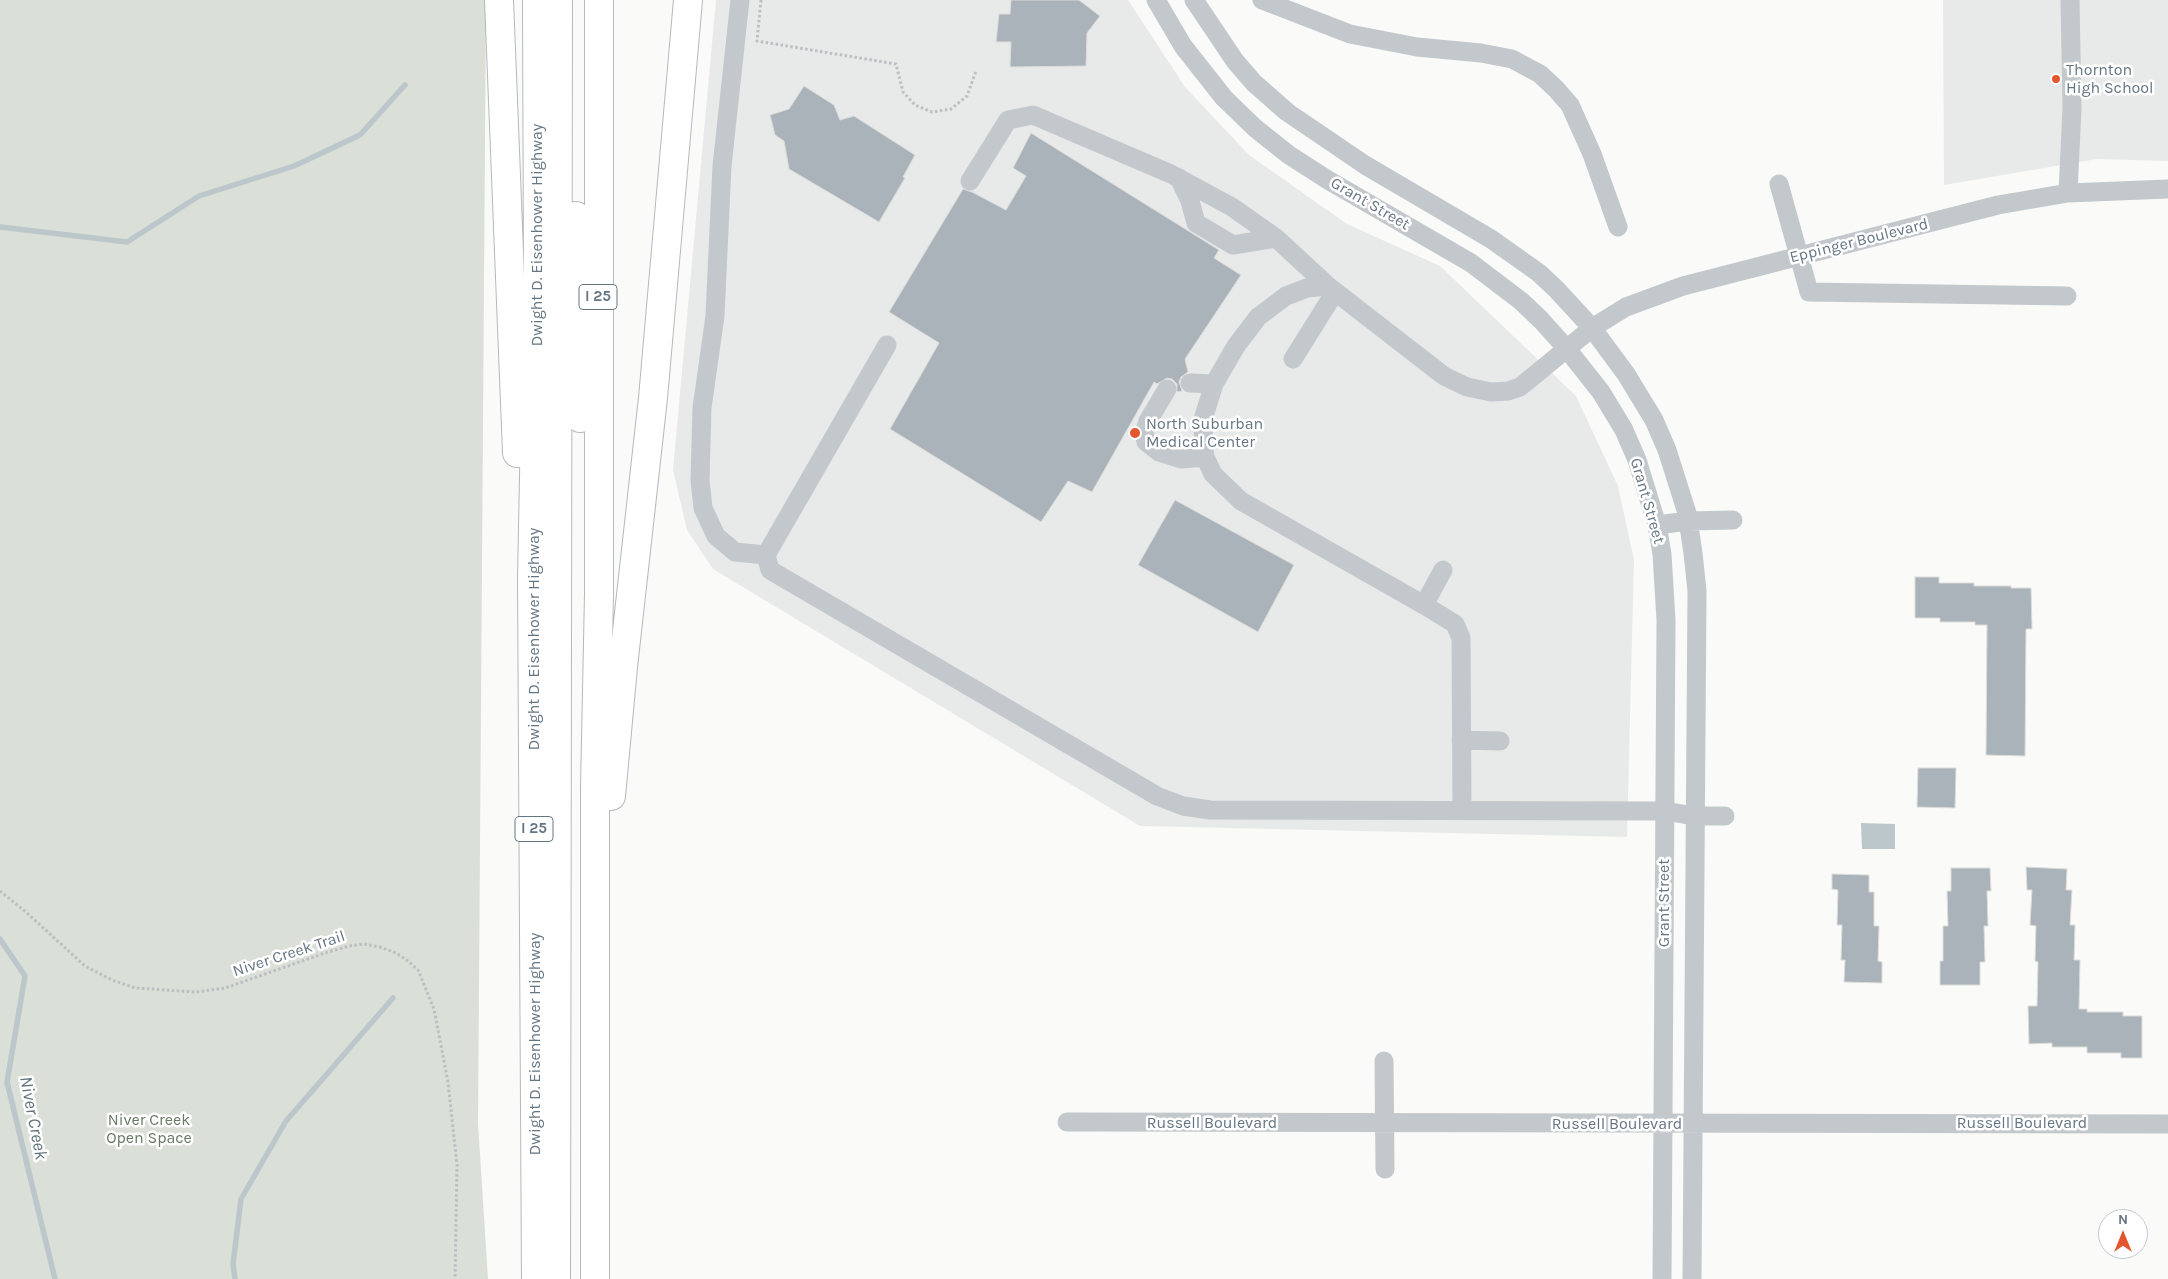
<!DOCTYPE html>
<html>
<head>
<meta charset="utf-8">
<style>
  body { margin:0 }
  #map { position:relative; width:2168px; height:1279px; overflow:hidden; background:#fafaf8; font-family:Karla,sans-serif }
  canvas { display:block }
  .north { position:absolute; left:2098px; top:1209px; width:50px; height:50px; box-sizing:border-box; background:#fff; border:1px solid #c1c8cd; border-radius:50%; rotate:0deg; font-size:14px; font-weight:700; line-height:20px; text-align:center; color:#657683 }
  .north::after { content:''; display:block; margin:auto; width:18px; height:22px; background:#e4572e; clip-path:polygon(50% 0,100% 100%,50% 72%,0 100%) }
</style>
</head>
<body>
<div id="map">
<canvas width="2168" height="1279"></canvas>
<div class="north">N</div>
</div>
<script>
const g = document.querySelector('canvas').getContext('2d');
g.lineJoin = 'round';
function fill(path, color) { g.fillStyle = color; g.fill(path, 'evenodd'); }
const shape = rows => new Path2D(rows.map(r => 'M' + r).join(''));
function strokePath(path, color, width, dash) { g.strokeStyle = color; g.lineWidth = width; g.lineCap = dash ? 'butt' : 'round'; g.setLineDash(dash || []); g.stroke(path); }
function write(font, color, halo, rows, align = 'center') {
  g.font = font + ' Karla,sans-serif'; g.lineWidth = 5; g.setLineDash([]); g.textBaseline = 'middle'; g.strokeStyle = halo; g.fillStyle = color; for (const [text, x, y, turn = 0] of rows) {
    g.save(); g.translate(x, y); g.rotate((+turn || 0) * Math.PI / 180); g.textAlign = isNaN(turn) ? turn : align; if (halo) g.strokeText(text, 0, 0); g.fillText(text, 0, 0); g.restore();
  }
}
const built = shape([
  [716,0,1128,0,1185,87,1249,155,1347,224,1440,266,1576,396,1618,486,1634,560,1627,837,1140,826,713,569,687,530,673,470],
  [1943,0,2168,0,2168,161,2097,159,1944,185]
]);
const green = shape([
  [0,0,486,0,478,1123,488,1279,0,1279]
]);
const water = shape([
  [1861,823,1895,824,1895,849,1862,849]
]);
const stream = shape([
  [0,227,127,242,199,196,294,166,360,135,405,85],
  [0,939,25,976,7,1082,55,1279],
  [235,1279,233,1264,241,1199,286,1121,393,998]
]);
const building = shape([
  [1011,0,1079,0,1100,16,1087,33,1086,66,1010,67,1011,42,996,42,999,14,1010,14,1011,0],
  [804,86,834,105,840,120,854,116,915,155,903,177,905,178,879,222,789,169,784,141,775,135,770,115,789,109,804,86],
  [1031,133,1219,250,1214,258,1241,275,1185,359,1188,372,1181,377,1179,382,1182,391,1177,392,1177,384,1172,379,1167,378,1157,384,1154,382,1092,492,1068,481,1041,522,890,429,939,343,889,312,963,189,972,192,1006,210,1026,176,1013,168,1031,133],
  [1175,500,1294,565,1258,632,1138,565,1175,500],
  [1915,577,1939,577,1939,583,1974,583,1974,586,2011,586,2011,588,2031,588,2032,629,2026,629,2025,756,1986,755,1987,625,1975,625,1975,622,1940,622,1940,618,1915,618,1915,577],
  [1918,768,1956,768,1955,808,1917,807,1918,768],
  [2026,867,2067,869,2066,890,2072,890,2070,925,2075,925,2074,960,2080,960,2079,1009,2087,1009,2087,1012,2123,1012,2123,1016,2142,1016,2142,1058,2121,1058,2121,1053,2087,1053,2087,1047,2052,1047,2052,1043,2029,1044,2028,1006,2037,1006,2038,962,2035,961,2036,926,2030,925,2032,890,2027,890,2026,867],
  [1951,868,1990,868,1991,891,1987,891,1988,926,1984,926,1985,962,1980,962,1980,985,1940,985,1940,961,1943,961,1943,926,1948,926,1947,891,1951,891,1951,868],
  [1832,874,1869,875,1869,892,1874,892,1874,926,1879,926,1878,961,1882,962,1882,983,1844,982,1845,960,1841,960,1842,925,1837,925,1838,890,1832,889,1832,874]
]);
const path = shape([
  [761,0,757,41,896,64,903,92,915,105,932,112,951,109,967,96,976,71],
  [0,891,27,913,85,966,112,980,135,988,196,992,225,988,325,953,349,946,364,944,380,947,396,953,408,961,418,970,434,1009,448,1082,457,1165,455,1279]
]);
const minor = shape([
  [740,0,722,166,715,316,702,408,700,480,703,508,716,536,735,552,766,555],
  [1156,0,1183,46,1224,98,1255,128,1289,155,1328,180,1471,263,1521,301,1541,320,1567,349,1601,392,1624,430,1637,460,1657,525,1662,554,1666,620,1662,1279],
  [1194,0,1235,61,1254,83,1287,112,1365,165,1491,239,1539,273,1557,290,1592,328,1626,374,1654,420,1667,450,1687,513,1693,553,1697,591,1692,1279],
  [1262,0,1350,34,1417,47,1481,53,1512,59,1540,74,1556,89,1570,105,1592,154,1618,227],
  [1179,178,1190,201,1196,223,1233,245,1276,238],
  [970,181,1008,120,1033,115,1171,174,1232,207,1276,238,1328,286],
  [1779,184,1809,292,2067,296],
  [2068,193,2072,108,2070,0],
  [887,345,766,555,770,570,1157,796,1183,806,1210,810,1665,811,1694,816,1725,816],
  [1293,359,1335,292],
  [1190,383,1214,384],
  [1167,389,1148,421,1144,434,1146,442,1159,452,1181,459,1205,457],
  [1657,525,1688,521,1733,520],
  [1424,605,1443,570],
  [1461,740,1500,741],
  [1462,810,1461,638,1455,624,1424,605,1241,501,1213,474,1205,457,1203,444,1204,416,1214,384,1236,346,1258,317,1286,296,1307,288,1328,286,1444,376,1467,387,1491,392,1508,391,1520,387,1592,328,1626,307,1683,286,1998,205,2068,193,2168,189],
  [1384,1061,1385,1169],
  [1067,1122,2168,1124]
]);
const highway = shape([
  [499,0,517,453],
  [576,216,580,418],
  [611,796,623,667,653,398,688,0],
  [536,1279,532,578,538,275,537,0],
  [556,1279,558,0],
  [595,1279,595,787,599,594,599,0]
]);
const markers = [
  [2056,79,5,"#e4572e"],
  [1135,433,6,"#e4572e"]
];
const shields = [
  [598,297,38],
  [534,829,38]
];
const shieldNames = [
  ["I 25",598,297],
  ["I 25",534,829]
];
const poiNames = [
  ["Thornton",2066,70],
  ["High School",2066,88],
  ["North Suburban",1146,424],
  ["Medical Center",1146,442]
];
const streetNames = [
  ["Grant Street",1370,204,30],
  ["Dwight D. Eisenhower Highway",537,235,-90],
  ["Eppinger Boulevard",1859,241,-14],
  ["Grant Street",1647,501,74],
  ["Dwight D. Eisenhower Highway",534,639,-90],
  ["Grant Street",1664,903,-90],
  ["Niver Creek Trail",289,954,-18],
  ["Dwight D. Eisenhower Highway",535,1044,-90],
  ["Russell Boulevard",1212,1123],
  ["Russell Boulevard",2022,1123],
  ["Russell Boulevard",1617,1124]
];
const parkNames = [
  ["Niver Creek",149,1120],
  ["Open Space",149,1138]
];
const waterNames = [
  ["Niver Creek",33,1118,79]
];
fill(built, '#e8e9e9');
fill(green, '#dadfd7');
fill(water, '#bbc7cb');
strokePath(stream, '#bbc7cb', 5.5);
fill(building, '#aab3b9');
strokePath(building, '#dcdcda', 1);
strokePath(highway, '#b4b9bd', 30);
strokePath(path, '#bbbfc2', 3, [2.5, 2.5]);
strokePath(minor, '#c3c8cc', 19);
strokePath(highway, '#fff', 28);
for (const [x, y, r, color] of markers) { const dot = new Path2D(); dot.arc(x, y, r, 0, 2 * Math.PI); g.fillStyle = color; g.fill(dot); strokePath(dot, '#fff', 2); }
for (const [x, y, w] of shields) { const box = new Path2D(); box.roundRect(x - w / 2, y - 12.5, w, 25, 4); g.fillStyle = '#fff'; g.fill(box); strokePath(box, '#657683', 1); }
write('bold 15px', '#657683', null, shieldNames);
write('16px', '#657683', '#fff', poiNames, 'left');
write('16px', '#657683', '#fff', streetNames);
write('16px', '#687a64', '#fff', parkNames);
write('italic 18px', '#60757c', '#fff', waterNames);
</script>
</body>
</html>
